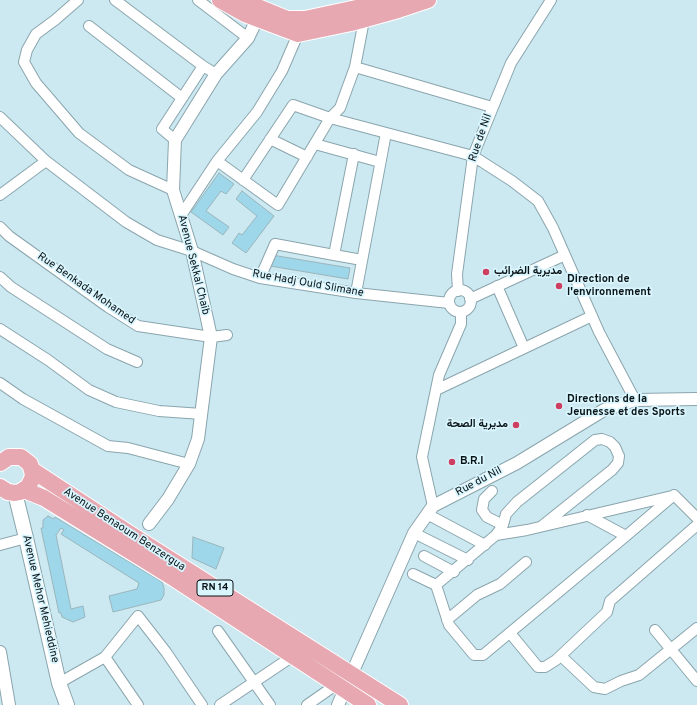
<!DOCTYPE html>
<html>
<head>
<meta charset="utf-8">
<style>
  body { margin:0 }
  canvas { display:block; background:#cce8f1 }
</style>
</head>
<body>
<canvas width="697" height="705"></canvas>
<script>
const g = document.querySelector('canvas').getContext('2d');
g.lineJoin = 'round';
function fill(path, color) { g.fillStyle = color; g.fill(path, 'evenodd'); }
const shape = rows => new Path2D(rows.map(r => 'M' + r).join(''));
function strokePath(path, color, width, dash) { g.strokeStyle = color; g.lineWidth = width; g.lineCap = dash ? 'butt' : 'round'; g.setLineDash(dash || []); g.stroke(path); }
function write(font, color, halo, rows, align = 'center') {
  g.font = font + ' Overpass,Vazirmatn,sans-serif'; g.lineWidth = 3.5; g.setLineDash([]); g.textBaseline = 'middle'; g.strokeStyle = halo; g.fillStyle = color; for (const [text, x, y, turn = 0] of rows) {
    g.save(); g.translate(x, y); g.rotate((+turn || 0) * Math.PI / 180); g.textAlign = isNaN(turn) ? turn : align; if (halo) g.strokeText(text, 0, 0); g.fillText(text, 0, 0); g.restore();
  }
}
const building = shape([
  [219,173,234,184,226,194,221,191,206,211,229,227,223,235,191,212,219,173],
  [242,191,274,216,246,253,232,243,239,233,242,235,257,216,236,199,242,191],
  [272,255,350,268,348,279,270,266,272,255],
  [48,516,54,519,55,517,162,582,164,588,164,595,161,600,113,612,109,596,137,589,139,583,61,534,64,530,61,528,56,535,71,609,83,606,85,617,73,622,62,617,61,613,59,613,41,528,43,528,43,520,48,516],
  [193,537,224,548,216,569,192,558,193,537]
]);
const minor = shape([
  [78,0,55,20,36,34,27,50,24,62,36,83,79,133,129,170,173,190],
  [115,0,203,66,216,74],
  [198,0,248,38],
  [89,26,182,98],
  [355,67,492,107],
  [0,117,46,161,126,222,157,240,192,251,233,269,260,278,356,293,449,303],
  [270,139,307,157],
  [175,140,162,129,203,66],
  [315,144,380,162],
  [217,161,257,112,282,71,298,34],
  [243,180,293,105,330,118,340,108,355,67,365,15],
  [0,195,46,161],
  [182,214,217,161,278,205,330,118,473,156,512,181,538,201,553,228,599,332,635,400],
  [0,227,9,236,108,307,138,326,211,337,227,335],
  [334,255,362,260],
  [0,277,11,287,107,349,137,362],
  [260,278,275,244,334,255,354,154],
  [497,286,524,348],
  '449 301a11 11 0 1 1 22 0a11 11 0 1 1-22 0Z',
  [458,291,457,274,473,156,511,63,551,0],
  [356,293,386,133],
  [470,299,565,255],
  [0,329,48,360,89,390,116,402,159,411,202,414],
  [0,383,23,399,108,446,128,448,189,464],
  [436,390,592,316],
  [492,491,484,499,482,510,487,517,503,525,506,514,517,502,595,440,602,439,610,442,615,447,619,456,618,463,612,470,542,526],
  [674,495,697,518],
  [433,506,422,457,439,375,461,324,461,312],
  [427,514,485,545],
  [587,515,626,536],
  [503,525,496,535,436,585,449,625,474,655,483,655,626,536,674,495],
  [414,533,468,560],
  [496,535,527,530,672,496],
  [0,545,26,538],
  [424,556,454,572],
  [413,574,436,585],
  [447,620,477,595,500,584,526,562],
  [655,630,697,681],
  [218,631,270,705],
  [510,633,538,667,545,667,556,660,607,612,610,601,697,525],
  [561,656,594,687,605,689,621,681,639,675,697,628],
  [105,657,138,705],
  [59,683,105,657,138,616,166,652,202,705],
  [220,705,293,656],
  [307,705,340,682]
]);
const tertiary = shape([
  [149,524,168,499,189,464,198,439,211,337,192,251,173,190,175,140,216,74,248,38,257,19,259,11],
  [0,652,9,705],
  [338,705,414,533,433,506,517,463,604,410,635,400,697,399]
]);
const secondary = shape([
  [15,493,26,538,59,683,67,705]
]);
const primary = shape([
  [220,0,245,14,298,34,351,23,398,10,428,0],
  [243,0,260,8,287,19,305,19,394,0],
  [0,463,9,457,21,457,30,464,33,474,32,479,28,487,20,492,15,493,8,492,0,487],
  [32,470,127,532,400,705],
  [24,490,44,498,175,579,368,705]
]);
const markers = [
  [486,272,4,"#ce3e60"],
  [559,286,4,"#ce3e60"],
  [559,406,4,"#ce3e60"],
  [516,425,4,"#ce3e60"],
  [452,462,4,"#ce3e60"]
];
const shields = [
  [215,588,36]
];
const shieldNames = [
  ["RN 14",215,588]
];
const streetNames = [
  ["Rue de Nil",481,138,-71],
  ["Avenue Sekkal Chaib",193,265,76],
  ["Rue Hadj Ould Slimane",308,284,10],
  ["Rue Benkada Mohamed",86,289,35],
  ["Rue du Nil",479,482,-28],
  ["Avenue Benaoum Benzergua",124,530,33],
  ["Avenue Mehor Mehieddine",40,599,77]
];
const poiNames = [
  ["مديرية الضرائب",494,272],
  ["Direction de",567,280],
  ["l'environnement",567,293],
  ["Directions de la",567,400],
  ["Jeunesse et des Sports",567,413],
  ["مديرية الصحة",508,425,"right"],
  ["B.R.I",460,462]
];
fill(building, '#9dd7e9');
strokePath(building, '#9ab5bd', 1);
strokePath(minor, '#8aa5ad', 12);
strokePath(tertiary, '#8aa5ad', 14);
strokePath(secondary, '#8aa5ad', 16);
strokePath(primary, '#fff', 18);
strokePath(minor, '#fff', 10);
strokePath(tertiary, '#fff', 12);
strokePath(secondary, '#fff', 14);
strokePath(primary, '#e7a8b2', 16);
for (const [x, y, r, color] of markers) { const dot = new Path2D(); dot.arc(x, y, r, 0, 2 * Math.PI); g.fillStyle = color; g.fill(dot); strokePath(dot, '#d9f5fe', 1.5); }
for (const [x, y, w] of shields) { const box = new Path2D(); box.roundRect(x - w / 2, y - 8, w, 16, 3); g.fillStyle = '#d9f5fe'; g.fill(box); strokePath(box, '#0a1417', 1); }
write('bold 10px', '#0a1417', null, shieldNames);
write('11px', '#0a1417', '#d9f5fe', streetNames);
write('bold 11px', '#0a1417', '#d9f5fe', poiNames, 'left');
</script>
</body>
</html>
